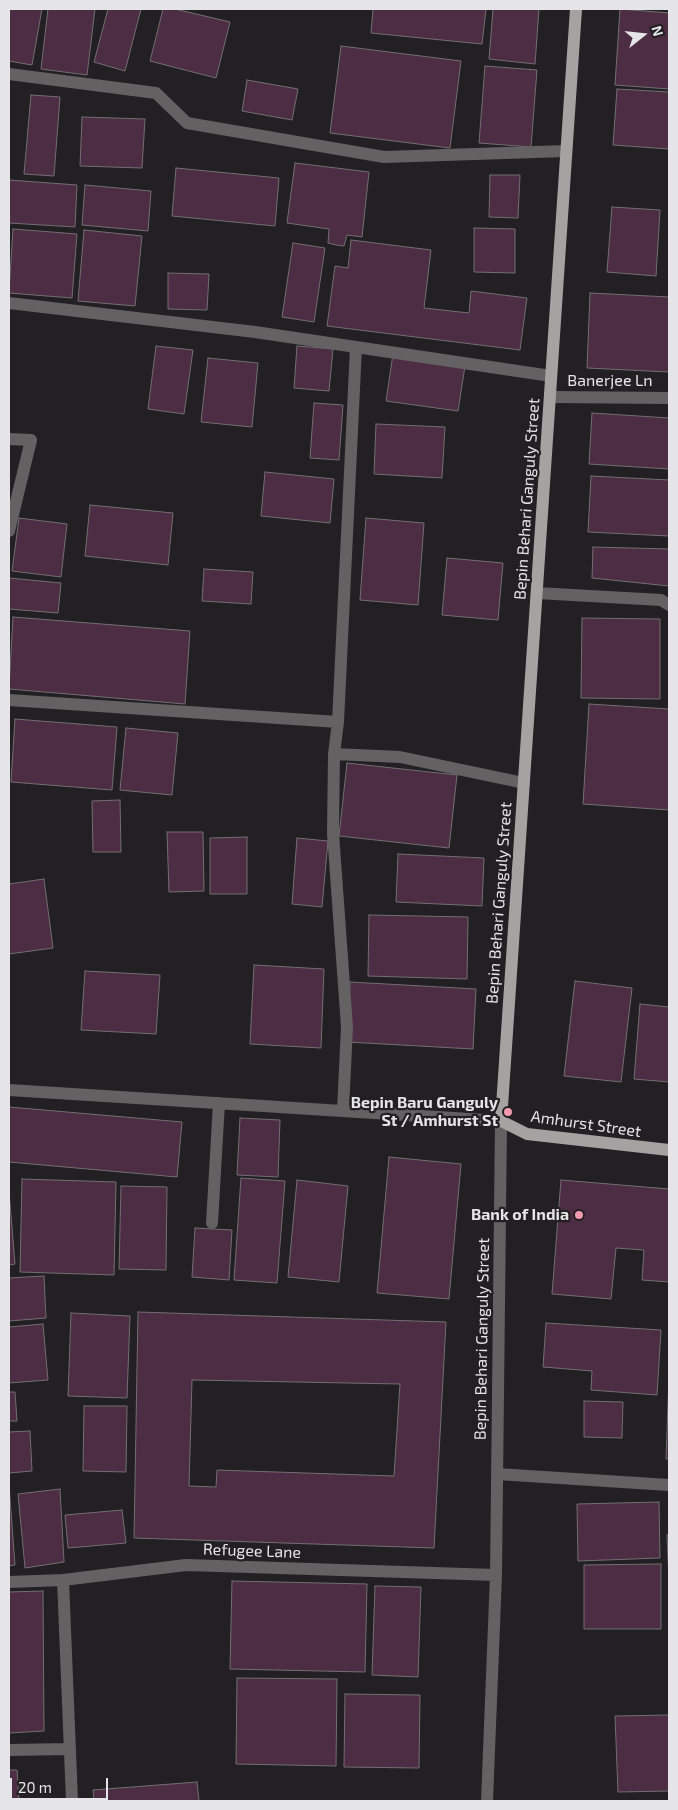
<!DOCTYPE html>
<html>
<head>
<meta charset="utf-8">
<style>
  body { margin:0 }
  #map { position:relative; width:678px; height:1810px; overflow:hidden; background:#222022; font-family:"Exo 2",sans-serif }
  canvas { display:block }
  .frame { position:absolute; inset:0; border:10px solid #e5e4e6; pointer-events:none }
  .north { position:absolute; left:618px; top:10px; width:50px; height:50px; -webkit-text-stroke:4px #222022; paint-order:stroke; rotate:74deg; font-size:14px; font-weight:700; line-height:20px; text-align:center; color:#e5e4e6 }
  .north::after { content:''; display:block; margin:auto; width:18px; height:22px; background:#e5e4e6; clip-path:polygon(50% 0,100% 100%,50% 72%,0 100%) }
  .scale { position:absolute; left:10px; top:1778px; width:98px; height:22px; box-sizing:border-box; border:2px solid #e5e4e6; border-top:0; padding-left:6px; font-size:15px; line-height:18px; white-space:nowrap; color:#e5e4e6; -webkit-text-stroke:4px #222022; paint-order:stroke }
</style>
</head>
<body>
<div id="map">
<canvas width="678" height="1810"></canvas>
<div class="frame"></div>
<div class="north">N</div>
<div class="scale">20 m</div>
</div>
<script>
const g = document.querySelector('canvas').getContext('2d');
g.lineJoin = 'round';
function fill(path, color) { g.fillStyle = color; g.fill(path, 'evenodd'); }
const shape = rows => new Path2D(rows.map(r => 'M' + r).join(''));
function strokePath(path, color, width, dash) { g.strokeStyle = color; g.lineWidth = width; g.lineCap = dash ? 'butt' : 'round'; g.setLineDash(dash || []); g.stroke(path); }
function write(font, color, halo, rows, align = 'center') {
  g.font = font + ' "Exo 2",sans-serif'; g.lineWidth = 4.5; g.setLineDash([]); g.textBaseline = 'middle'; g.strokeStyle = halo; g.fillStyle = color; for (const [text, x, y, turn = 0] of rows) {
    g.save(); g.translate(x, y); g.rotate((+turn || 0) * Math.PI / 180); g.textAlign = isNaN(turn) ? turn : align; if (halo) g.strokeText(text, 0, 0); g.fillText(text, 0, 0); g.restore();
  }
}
const building = shape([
  [9,9,42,9,32,65,9,61,9,9],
  [48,9,95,9,87,75,41,69,48,9],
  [108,9,141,9,125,71,94,62,108,9],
  [163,9,175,9,230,22,216,78,150,61,163,9],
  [373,9,486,9,482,44,371,33,373,9],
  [493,9,539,9,535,64,489,59,493,9],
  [620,9,669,13,669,89,615,85,620,9],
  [341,46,461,61,450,148,330,133,341,46],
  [485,66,537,70,531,147,479,143,485,66],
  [247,80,298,89,292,120,242,111,247,80],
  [617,89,669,92,669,149,613,145,617,89],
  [31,95,60,97,54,176,24,174,31,95],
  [82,117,145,119,142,168,80,166,82,117],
  [295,163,369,172,362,237,347,235,344,246,336,245,328,243,329,229,287,223,295,163],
  [176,168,279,178,275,226,172,216,176,168],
  [490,175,520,175,518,218,489,217,490,175],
  [9,180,77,185,75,227,9,223,9,180],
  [85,185,151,191,148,231,82,225,85,185],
  [612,207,660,210,656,276,607,272,612,207],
  [474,228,515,229,515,273,474,272,474,228],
  [13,229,77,234,72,298,9,293,13,229],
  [84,230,142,236,135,306,78,301,84,230],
  [351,240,431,250,424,308,469,313,471,291,527,298,520,350,327,326,335,266,348,268,351,240],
  [293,243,325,248,314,322,282,317,293,243],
  [168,273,209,274,207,310,168,309,168,273],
  [590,293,669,297,669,372,587,368,590,293],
  [156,346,193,350,184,414,148,409,156,346],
  [297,346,333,349,329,391,294,388,297,346],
  [393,354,465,366,458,411,386,401,393,354],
  [208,358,258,363,252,427,201,422,208,358],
  [314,403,343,405,339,460,310,458,314,403],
  [592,413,669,418,669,469,589,464,592,413],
  [376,424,445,427,442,478,374,474,376,424],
  [265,472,334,479,330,523,261,516,265,472],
  [591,476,669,480,669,536,588,532,591,476],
  [90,505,173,513,168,565,85,556,90,505],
  [19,518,67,524,61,577,12,571,19,518],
  [366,518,424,523,418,605,360,600,366,518],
  [593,547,669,549,669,586,592,578,593,547],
  [447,558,503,563,498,620,442,615,447,558],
  [204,569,253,572,251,604,202,601,204,569],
  [9,578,61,583,58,613,9,609,9,578],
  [13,617,190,631,185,704,9,689,13,617],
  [582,618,660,619,660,699,581,698,582,618],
  [589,704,669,709,669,810,583,804,589,704],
  [15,719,117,727,112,790,11,782,15,719],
  [126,728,178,733,172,795,120,790,126,728],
  [347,763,457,775,449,848,339,836,347,763],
  [120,800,121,852,93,852,92,801,120,800],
  [167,832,203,832,204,891,169,892,167,832],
  [247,837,247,894,210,894,210,838,247,837],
  [297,838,328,841,322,907,292,904,297,838],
  [398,854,484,858,482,906,396,902,398,854],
  [44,879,53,948,9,954,9,884,44,879],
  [369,915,468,917,467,979,368,976,369,915],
  [254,965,324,969,321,1048,250,1044,254,965],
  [85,971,160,975,156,1034,81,1030,85,971],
  [575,981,632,988,621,1082,564,1076,575,981],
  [350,982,476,989,473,1049,347,1042,350,982],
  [640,1004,669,1007,669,1082,634,1079,640,1004],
  [9,1107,182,1122,177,1177,9,1162,9,1107],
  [240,1118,280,1120,278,1177,237,1175,240,1118],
  [389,1157,461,1164,449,1299,377,1293,389,1157],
  [241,1178,285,1181,277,1283,234,1280,241,1178],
  [22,1179,116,1182,114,1275,20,1272,22,1179],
  [297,1180,348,1186,339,1282,288,1277,297,1180],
  [561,1180,669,1189,669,1282,642,1280,644,1250,616,1248,611,1299,552,1294,561,1180],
  [121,1186,167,1187,166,1270,119,1269,121,1186],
  [9,1191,15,1264,9,1265,9,1191],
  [195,1228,232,1230,229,1280,192,1277,195,1228],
  [44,1276,46,1318,9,1321,9,1278,44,1276],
  [138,1312,446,1322,434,1548,134,1538,138,1312],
  [192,1380,400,1384,394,1476,217,1470,216,1487,189,1486,192,1380],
  [71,1313,130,1316,127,1398,68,1396,71,1313],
  [546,1323,661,1330,657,1395,591,1390,592,1371,543,1367,546,1323],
  [43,1324,48,1380,9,1383,9,1327,43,1324],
  [669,1377,669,1459,666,1459,669,1377],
  [9,1392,15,1392,17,1421,9,1421,9,1392],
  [584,1401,623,1402,622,1438,584,1437,584,1401],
  [84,1406,127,1406,126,1472,83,1471,84,1406],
  [30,1431,32,1471,9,1473,9,1432,30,1431],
  [9,1485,15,1565,9,1566,9,1485],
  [60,1489,64,1562,25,1568,18,1494,60,1489],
  [659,1502,660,1558,578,1561,577,1504,659,1502],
  [122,1510,126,1543,68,1548,65,1515,122,1510],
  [669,1534,669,1581,667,1535,669,1534],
  [661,1564,661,1629,584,1629,584,1565,661,1564],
  [232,1581,367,1584,365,1672,230,1669,232,1581],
  [375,1586,421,1587,418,1677,372,1675,375,1586],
  [43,1591,44,1731,9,1733,9,1592,43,1591],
  [237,1678,337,1679,336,1766,236,1764,237,1678],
  [345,1694,420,1695,419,1768,344,1767,345,1694],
  [669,1715,669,1791,618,1792,615,1716,669,1715],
  [9,1770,17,1770,19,1801,9,1801,9,1770],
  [197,1782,199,1801,94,1801,93,1790,197,1782]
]);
const minor = shape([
  [9,74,156,93,187,123,384,157,566,151],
  [9,303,255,332,551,376],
  [550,397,669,398],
  [9,439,31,440,9,531],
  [537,593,661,600,669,605],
  [9,700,338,722],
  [334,754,400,757,524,783],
  [9,1090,501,1121,496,1575,487,1801],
  [343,1110,347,1027,333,833,334,754,338,722,356,347],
  [212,1223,219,1103],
  [497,1474,669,1485],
  [63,1580,72,1801],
  [9,1582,63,1580,186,1565,496,1575],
  [9,1750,69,1749]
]);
const major = shape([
  [576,9,501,1121,527,1134,669,1150]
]);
const markers = [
  [508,1112,5,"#f29ab0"],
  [579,1215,5,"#f29ab0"]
];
const streetNames = [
  ["Banerjee Ln",610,381],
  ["Bepin Behari Ganguly Street",527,499,-86],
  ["Bepin Behari Ganguly Street",499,903,-86],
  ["Amhurst Street",586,1124,8],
  ["Bepin Behari Ganguly Street",482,1339,-89],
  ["Refugee Lane",252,1551,2]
];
const poiNames = [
  ["Bepin Baru Ganguly",498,1103],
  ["St / Amhurst St",498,1121],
  ["Bank of India",569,1215]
];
fill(building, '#4d2d43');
strokePath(building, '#726f71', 1);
strokePath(minor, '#636161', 12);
strokePath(major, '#a5a2a1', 12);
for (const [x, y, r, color] of markers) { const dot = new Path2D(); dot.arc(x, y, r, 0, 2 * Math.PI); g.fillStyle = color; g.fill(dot); strokePath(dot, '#222022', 2); }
write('16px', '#e5e4e6', '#222022', streetNames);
write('bold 16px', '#e5e4e6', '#222022', poiNames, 'right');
</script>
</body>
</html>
